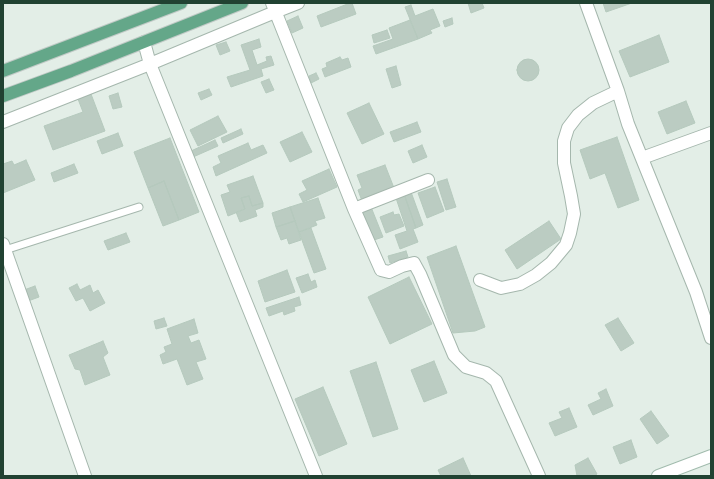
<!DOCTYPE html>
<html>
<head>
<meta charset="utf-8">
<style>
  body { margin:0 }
  #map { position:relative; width:714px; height:479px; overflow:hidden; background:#e3eee7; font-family:Jost,sans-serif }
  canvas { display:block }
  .frame { position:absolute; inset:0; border:4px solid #214232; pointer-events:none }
</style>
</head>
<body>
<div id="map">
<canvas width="714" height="479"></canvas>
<div class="frame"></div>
</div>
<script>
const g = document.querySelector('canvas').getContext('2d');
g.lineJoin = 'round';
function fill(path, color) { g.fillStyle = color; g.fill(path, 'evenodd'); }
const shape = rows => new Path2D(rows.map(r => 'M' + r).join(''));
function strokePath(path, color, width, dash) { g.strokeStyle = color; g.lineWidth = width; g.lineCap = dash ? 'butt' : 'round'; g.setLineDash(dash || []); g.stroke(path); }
const building = shape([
  [350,3,352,3,356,14,321,27,317,16,350,3],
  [468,3,482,3,484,8,471,13,468,3],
  [603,3,632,3,606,12,603,3],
  [411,5,415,16,433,9,440,26,430,30,432,33,418,39,405,7,411,5],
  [298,16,303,28,292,33,287,21,298,16],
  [452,18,453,24,445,27,443,21,452,18],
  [410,20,418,39,376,54,373,46,393,39,389,28,410,20],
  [387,30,390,38,374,43,372,35,387,30],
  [659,35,669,62,630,77,619,51,659,35],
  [259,39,261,47,252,50,257,65,267,61,266,57,271,56,274,65,261,69,263,76,231,87,227,77,250,70,241,45,259,39],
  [226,42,230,51,220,55,216,45,226,42],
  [340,57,342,60,348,58,351,67,325,77,322,69,327,67,326,63,340,57],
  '517 70a11 11 0 1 1 22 0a11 11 0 1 1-22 0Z',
  [396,66,401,85,392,88,386,69,396,66],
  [316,73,319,79,311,83,309,76,316,73],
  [269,79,274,90,266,93,261,82,269,79],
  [209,89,212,95,201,100,198,93,209,89],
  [118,93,122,107,113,109,109,96,118,93],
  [91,94,105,131,53,150,44,126,83,112,78,99,91,94],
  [686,101,695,123,667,134,658,112,686,101],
  [369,103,384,134,362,144,347,113,369,103],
  [218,116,227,132,198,146,190,130,218,116],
  [417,122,421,132,394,142,390,132,417,122],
  [241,129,243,134,223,143,221,138,241,129],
  [302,132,312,152,290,162,280,142,302,132],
  [118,133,123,146,102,154,97,141,118,133],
  [617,137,639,200,618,208,605,173,590,179,580,150,617,137],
  [170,138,199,212,179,220,164,181,148,188,134,152,170,138],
  [215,140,218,146,193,157,191,151,215,140],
  [248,143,251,150,263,145,267,153,216,176,213,167,221,163,218,156,248,143],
  [422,145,427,157,413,163,408,151,422,145],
  [26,160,35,180,3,193,3,164,12,161,14,165,26,160],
  [74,164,78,173,54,182,51,173,74,164],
  [385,165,394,188,362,201,358,190,362,188,357,175,385,165],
  [329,169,337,187,303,202,299,194,307,190,302,181,329,169],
  [253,176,263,203,252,206,249,196,241,198,245,209,228,216,221,195,230,192,227,185,253,176],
  [447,179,456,207,446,210,437,182,447,179],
  [164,181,179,220,163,226,148,188,164,181],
  [435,187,444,211,427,218,418,193,435,187],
  [411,192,423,225,416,228,404,194,411,192],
  [404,194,416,228,413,229,418,242,400,249,395,235,407,231,396,198,404,194],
  [249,196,252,206,263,203,263,207,255,210,257,216,240,222,236,212,245,209,241,198,249,196],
  [318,198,325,218,315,221,317,225,299,232,290,207,318,198],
  [290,207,295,221,276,227,272,213,290,207],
  [371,207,383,237,374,240,362,211,371,207],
  [393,212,394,215,399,214,404,226,386,233,380,217,393,212],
  [295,221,301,240,289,244,287,238,281,240,276,227,295,221],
  [549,221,561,239,517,269,505,250,549,221],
  [311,228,326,269,314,273,299,232,311,228],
  [126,233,130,242,108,250,104,241,126,233],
  [456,246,485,327,475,331,453,333,427,257,456,246],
  [406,251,408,257,390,263,388,256,406,251],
  [287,270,295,292,265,302,258,281,287,270],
  [308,274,311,282,315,280,317,287,302,293,296,278,308,274],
  [409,277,432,324,390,344,368,297,409,277],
  [77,284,80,290,90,285,93,293,98,290,105,303,90,311,83,298,76,301,69,288,77,284],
  [35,286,39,297,28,301,24,290,35,286],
  [299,297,301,305,294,307,295,311,284,315,283,311,269,316,266,308,299,297],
  [164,318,167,326,156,329,154,321,164,318],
  [618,318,634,343,621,351,605,325,618,318],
  [194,319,198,333,188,336,191,343,199,340,206,359,196,362,203,379,187,385,177,359,163,364,160,355,166,352,164,347,172,344,167,329,194,319],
  [103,341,108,353,103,357,110,375,85,385,80,370,75,369,69,355,103,341],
  [434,361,447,393,424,402,411,370,434,361],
  [376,362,398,429,373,437,350,371,376,362],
  [323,387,347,444,319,456,295,399,323,387],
  [606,389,613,406,593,415,588,405,601,399,598,393,606,389],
  [569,408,577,427,555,436,549,423,562,418,559,412,569,408],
  [651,411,669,436,657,444,640,419,651,411],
  [631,440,637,457,620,464,613,447,631,440],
  [463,458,471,476,441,476,438,470,463,458],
  [588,458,597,474,594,476,577,476,575,465,588,458]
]);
const lane = shape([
  [5,250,139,207]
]);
const street = shape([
  [272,3,354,209,381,270,389,272,402,266,414,263,420,274,454,355,466,367,486,373,496,381,539,476],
  [586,3,618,91,628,124,696,292,711,338],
  [144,42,150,64,316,476],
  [3,122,150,64,275,12,298,3],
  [642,158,711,133],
  [354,209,428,180],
  [3,244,85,476],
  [480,280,501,288,520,284,536,275,551,263,566,245,570,233,574,214,571,196,564,163,564,141,568,128,578,115,593,103,618,91]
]);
const secondary = shape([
  [658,476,711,456]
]);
const primary = shape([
  [3,71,181,3],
  [3,96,71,71,242,3]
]);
fill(building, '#bbccc2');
strokePath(building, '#b5c9bd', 1);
strokePath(lane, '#a5b7ad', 9);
strokePath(street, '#a5b7ad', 14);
strokePath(secondary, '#a1bbad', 14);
strokePath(primary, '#c1cac6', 14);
strokePath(lane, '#fff', 7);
strokePath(street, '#fff', 12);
strokePath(secondary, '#fff', 12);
strokePath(primary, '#64a789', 12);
</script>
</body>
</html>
